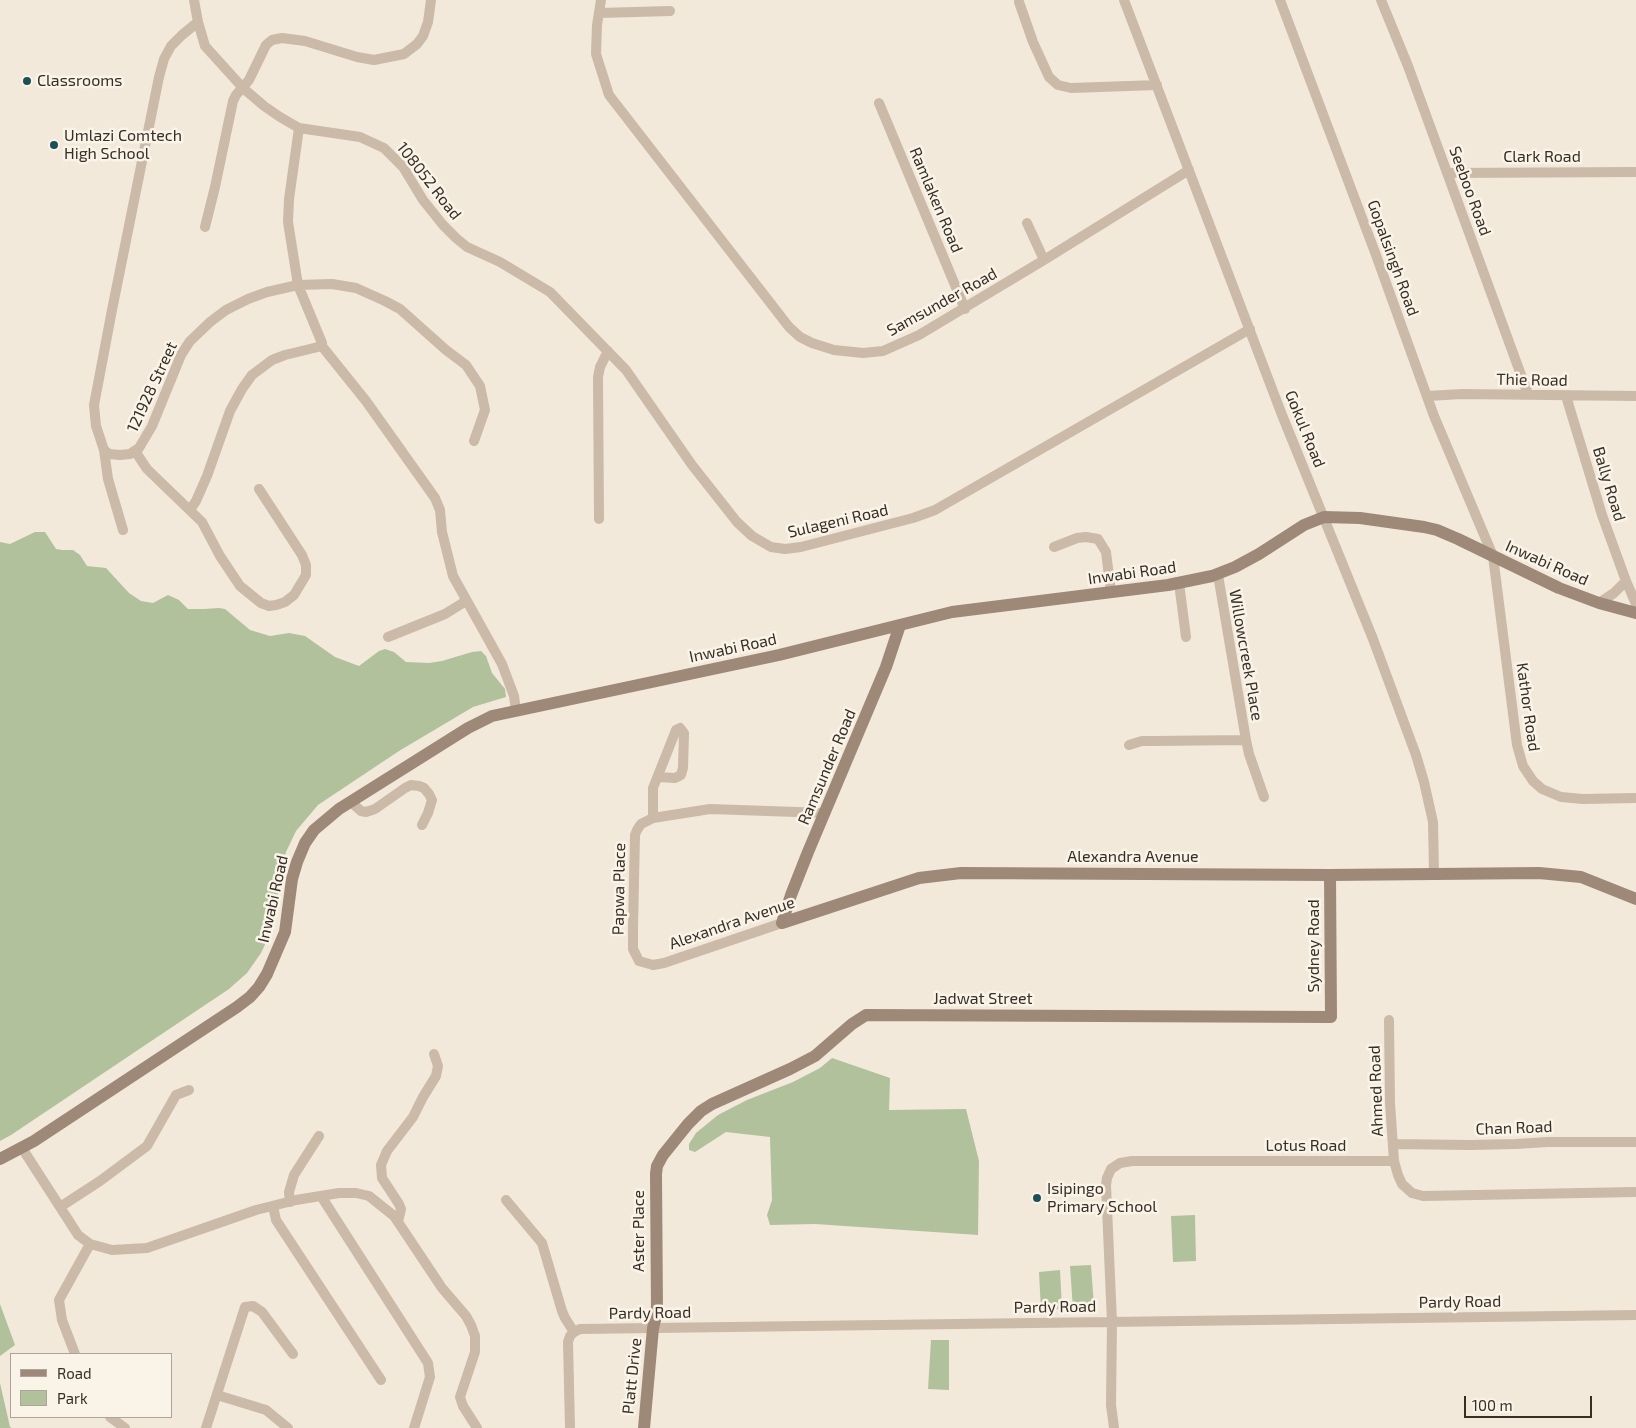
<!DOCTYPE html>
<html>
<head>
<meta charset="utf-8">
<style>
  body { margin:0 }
  #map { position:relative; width:1636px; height:1428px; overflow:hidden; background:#f2e9db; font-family:"Exo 2",sans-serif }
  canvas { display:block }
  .legend { position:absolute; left:10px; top:1353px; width:162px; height:65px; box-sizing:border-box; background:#faf3e7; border:1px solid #aca49a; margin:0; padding:6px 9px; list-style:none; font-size:15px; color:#362e27 }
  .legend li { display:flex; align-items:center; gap:10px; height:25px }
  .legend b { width:25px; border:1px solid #aca49a }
  .scale { position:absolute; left:1464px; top:1396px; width:128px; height:22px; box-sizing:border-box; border:2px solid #362e27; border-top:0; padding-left:6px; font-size:15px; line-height:18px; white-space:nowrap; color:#362e27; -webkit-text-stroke:4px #faf3e7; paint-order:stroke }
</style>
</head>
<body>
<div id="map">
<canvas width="1636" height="1428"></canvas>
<ul class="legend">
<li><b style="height:6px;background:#9e8978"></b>Road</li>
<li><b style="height:14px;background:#b1c19b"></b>Park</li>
</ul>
<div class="scale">100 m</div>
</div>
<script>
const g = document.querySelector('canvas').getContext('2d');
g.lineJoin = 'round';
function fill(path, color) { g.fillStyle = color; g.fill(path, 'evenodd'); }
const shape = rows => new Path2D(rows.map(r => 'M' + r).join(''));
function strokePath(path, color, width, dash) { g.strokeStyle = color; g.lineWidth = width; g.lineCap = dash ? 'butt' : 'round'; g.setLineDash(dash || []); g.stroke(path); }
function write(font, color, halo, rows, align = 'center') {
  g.font = font + ' "Exo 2",sans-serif'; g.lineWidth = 5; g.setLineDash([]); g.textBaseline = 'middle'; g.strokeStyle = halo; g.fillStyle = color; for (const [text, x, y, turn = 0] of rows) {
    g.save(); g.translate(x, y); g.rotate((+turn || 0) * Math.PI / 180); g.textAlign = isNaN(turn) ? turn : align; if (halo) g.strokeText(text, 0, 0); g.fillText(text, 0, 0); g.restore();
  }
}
const green = shape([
  [35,532,45,532,56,549,62,550,73,550,80,555,87,566,106,568,129,593,141,601,153,603,168,595,179,600,188,609,204,609,219,608,225,609,250,630,270,636,289,633,305,636,335,657,359,666,379,651,385,649,394,652,406,662,429,663,442,661,472,652,481,651,486,656,492,673,505,689,506,697,473,707,399,751,318,805,296,831,286,852,280,875,276,915,274,925,261,953,247,973,229,989,11,1135,0,1141,0,542,10,544],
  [832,1058,890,1078,889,1110,966,1109,979,1161,978,1235,815,1224,770,1225,767,1215,772,1200,770,1137,726,1132,695,1152,689,1150,689,1144,696,1133,718,1115,747,1100,793,1082,820,1068],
  [1195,1215,1196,1261,1173,1262,1171,1216],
  [1091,1265,1094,1307,1073,1309,1070,1266],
  [1060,1270,1062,1309,1041,1310,1039,1272],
  [0,1304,15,1345,0,1356],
  [931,1340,949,1340,949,1390,928,1389],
  [0,1383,10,1427,12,1428,0,1428]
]);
const street = shape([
  [194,0,198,22,205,46,243,88,264,106,280,117,299,128,360,137,384,148,403,167,423,200,443,225,456,238,467,247,500,262,550,292,626,370,692,465,737,522,752,536,771,547,785,549,801,547,913,518,935,510,1250,329],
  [601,0,597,25,596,54,609,95,789,327,800,337,812,343,834,350,863,353,883,351,919,335,1044,260,1189,170],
  [1124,0,1282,415,1373,639,1416,755,1424,782,1433,822,1434,874],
  [1280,0,1376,255,1434,416,1493,556,1517,745,1523,766,1533,781,1542,789,1561,797,1583,799,1636,798],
  [1381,0,1408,66,1528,394],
  [1019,2,1033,42,1049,77,1058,85,1071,88,1157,85],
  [599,13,670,11],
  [198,22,182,35,171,46,164,59,159,77,112,310,94,405,96,426,104,450,109,454,120,455,130,454,139,448,152,426,181,355,190,341,210,322,226,310,248,299,267,292,298,285,332,284,356,288,385,301,400,309,446,350,466,365,480,386,485,410,474,441],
  [879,103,965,309],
  [1448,173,1636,172],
  [1027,223,1044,260],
  [205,227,215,187,233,101,236,95,249,80,266,45,272,40,282,38,305,41,357,57,374,60,404,54,417,44,423,36,428,22,431,0],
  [321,345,366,401,435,498,440,510,442,532,453,576,502,664,514,696,516,711],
  [1428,396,1462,394,1636,396],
  [1566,396,1602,515,1626,581,1636,604],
  [104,450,108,479,123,530],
  [135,451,147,469,202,522,220,556,240,586,261,603,269,606,276,605,285,602,294,595,306,575,306,565,302,555,259,489],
  [190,510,196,501,207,476,230,411,242,389,252,375,272,360,285,355,318,347,322,343,298,285,288,222,289,199,299,128],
  [599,519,598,377,600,367,608,351],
  [1054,547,1077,538,1086,537,1098,539,1106,552,1111,592],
  [1218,575,1246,740,1249,754,1264,797],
  [1179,583,1186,637],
  [1599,603,1614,593,1626,581],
  [388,637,445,614,466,601],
  [1129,745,1142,741,1153,741,1246,740],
  [351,802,361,811,366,812,375,809,405,788,411,785,419,786,424,788,429,794,432,800,428,813,422,825],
  [653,818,653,788,676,730,680,728,684,733,683,768,681,775,675,778,658,777],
  [782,923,664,963,653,965,639,961,633,949,633,928,635,835,637,830,641,824,653,818,710,809,825,813],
  [1389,1020,1390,1103,1394,1161,1398,1175,1402,1184,1412,1193,1423,1196,1636,1192],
  [1393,1144,1470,1145,1516,1144,1548,1142,1636,1142],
  [22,1148,78,1235,90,1244,112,1250,147,1248,256,1210,296,1200,339,1193,356,1193,369,1196,394,1216,442,1288,466,1316,471,1325,475,1336,475,1352,460,1397,463,1406,477,1428],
  [321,1196,428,1363,430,1377,414,1428],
  [506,1200,542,1243,562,1311,565,1318,574,1332],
  [290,1202,289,1192,294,1175,319,1136],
  [273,1206,276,1220,381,1380],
  [60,1207,100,1181,147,1146,176,1095,189,1090],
  [398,1222,401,1209,399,1204,382,1178,381,1165,387,1151,413,1117,423,1097,436,1076,438,1066,434,1054],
  [75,1354,62,1320,59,1300,90,1244],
  [217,1395,266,1410,288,1428],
  [110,1417,125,1428],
  [206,1428,245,1307,253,1306,262,1312,293,1354],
  [570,1428,568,1342,570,1336,574,1332,580,1329,1636,1315],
  [1114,1428,1111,1405,1112,1322,1106,1185,1107,1178,1111,1169,1120,1163,1132,1161,1394,1161]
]);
const secondary = shape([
  [782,923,919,878,961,873,1330,875,1539,873,1581,877,1636,899],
  [782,923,791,895,808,852,886,667,900,625],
  [0,1159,34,1141,237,1007,250,997,259,987,267,974,285,932,292,879,297,862,305,843,314,830,339,809,468,728,492,716,779,655,952,612,1168,585,1212,576,1235,567,1259,554,1304,525,1324,517,1360,518,1424,527,1437,530,1458,539,1559,588,1599,603,1636,613],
  [644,1428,653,1328,657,1312,656,1174,657,1166,663,1155,688,1124,701,1111,712,1104,790,1069,815,1056,852,1024,866,1015,1331,1017,1330,875]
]);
const markers = [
  [27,81,5,"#1d4f58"],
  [54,145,5,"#1d4f58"],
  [1037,1198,5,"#1d4f58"]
];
const poiNames = [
  ["Classrooms",37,81],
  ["Umlazi Comtech",64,136],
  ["High School",64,154],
  ["Isipingo",1047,1189],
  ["Primary School",1047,1207]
];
const streetNames = [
  ["Clark Road",1542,157],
  ["108052 Road",429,181,52],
  ["Seeboo Road",1470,191,70],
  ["Ramlaken Road",936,200,67],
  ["Gopalsingh Road",1393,258,70],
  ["Samsunder Road",942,302,-29],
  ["Thie Road",1532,380,1],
  ["121928 Street",152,387,-65],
  ["Gokul Road",1305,429,68],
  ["Bally Road",1609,484,73],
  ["Sulageni Road",838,521,-13],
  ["Inwabi Road",1547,563,24],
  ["Inwabi Road",1132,573,-8],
  ["Inwabi Road",733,648,-12],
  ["Willowcreek Place",1246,655,80],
  ["Kathor Road",1528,707,82],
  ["Ramsunder Road",827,767,-67],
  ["Alexandra Avenue",1133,857],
  ["Papwa Place",619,889,-89],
  ["Inwabi Road",273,899,-77],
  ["Alexandra Avenue",732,923,-19],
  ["Sydney Road",1314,946,-90],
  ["Jadwat Street",983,999],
  ["Ahmed Road",1376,1091,-92],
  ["Chan Road",1514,1128,-2],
  ["Lotus Road",1306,1146],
  ["Aster Place",639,1231,-90],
  ["Pardy Road",1460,1302,-1],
  ["Pardy Road",1055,1307,-1],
  ["Pardy Road",650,1313,-1],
  ["Platt Drive",632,1376,-84]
];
fill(green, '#b1c19b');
strokePath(street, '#cabaa7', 10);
strokePath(secondary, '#9e8978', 12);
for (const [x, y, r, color] of markers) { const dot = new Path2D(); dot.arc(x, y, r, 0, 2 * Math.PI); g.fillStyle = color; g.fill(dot); strokePath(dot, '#faf3e7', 2); }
write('16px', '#362e27', '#faf3e7', poiNames, 'left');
write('16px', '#362e27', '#faf3e7', streetNames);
</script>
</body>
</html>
